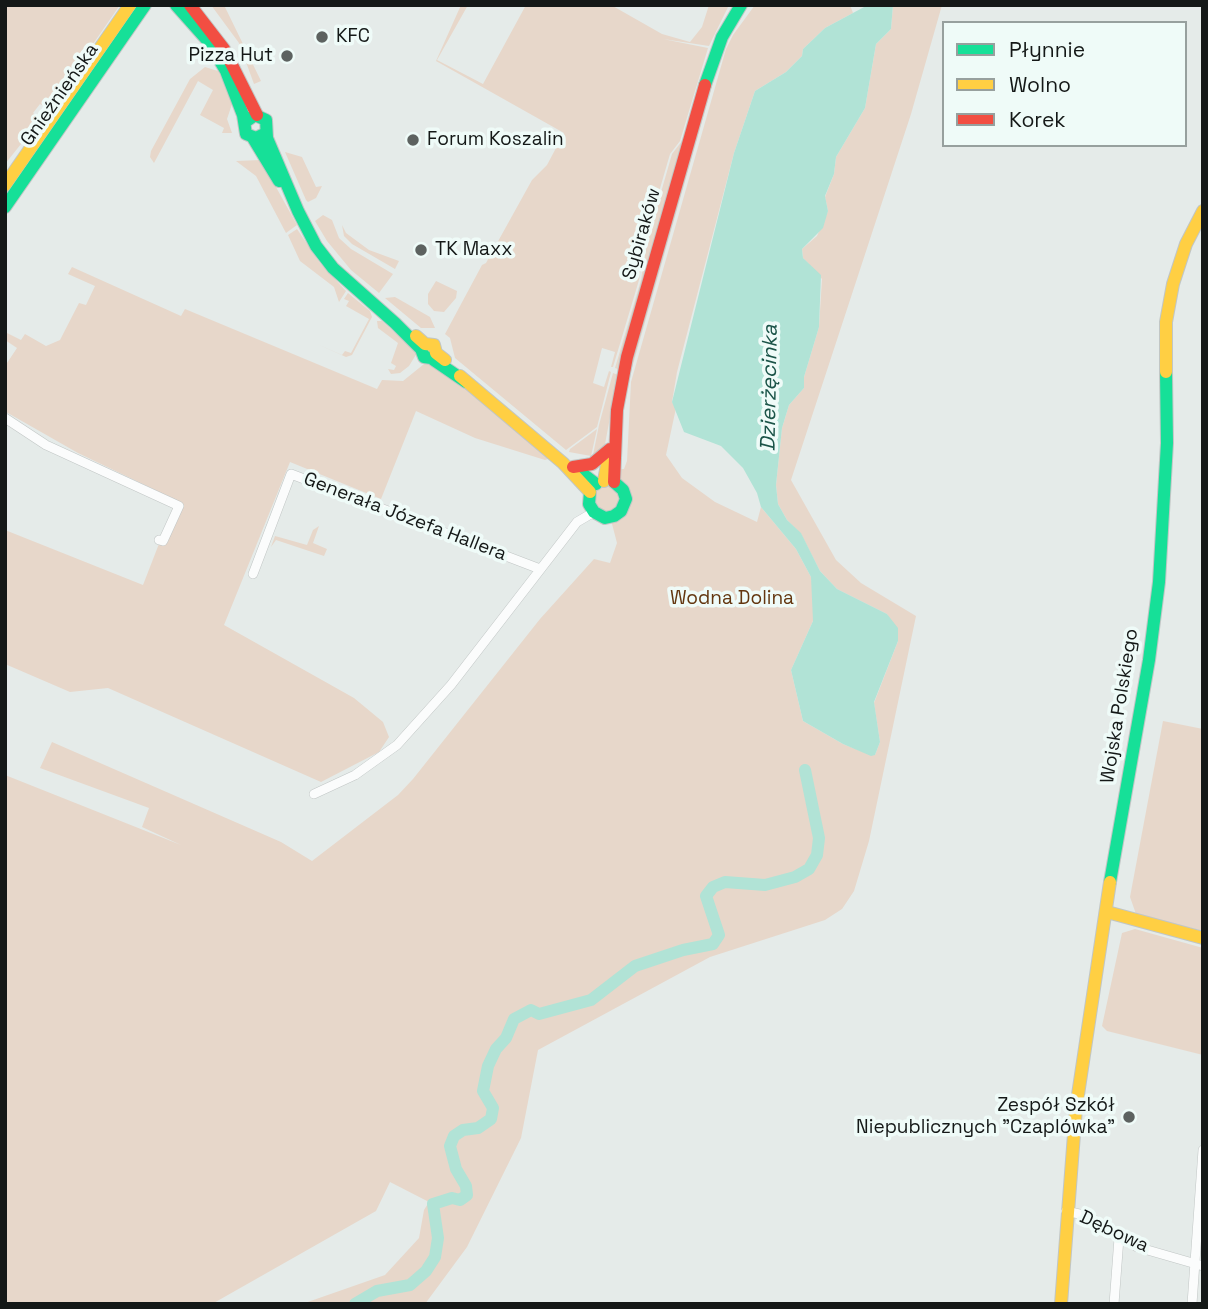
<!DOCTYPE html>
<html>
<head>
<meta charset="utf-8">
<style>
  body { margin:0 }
  #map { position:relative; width:1208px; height:1309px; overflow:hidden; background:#e5ebe9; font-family:"Space Grotesk",sans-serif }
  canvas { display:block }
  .frame { position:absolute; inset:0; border:7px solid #141817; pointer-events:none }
  .legend { position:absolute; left:942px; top:21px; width:245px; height:126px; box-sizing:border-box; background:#effbf8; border:2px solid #97a09e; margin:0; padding:9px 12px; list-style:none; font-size:21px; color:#141817 }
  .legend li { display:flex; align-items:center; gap:14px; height:35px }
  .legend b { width:35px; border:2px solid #97a09e }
</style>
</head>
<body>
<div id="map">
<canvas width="1208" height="1309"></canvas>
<div class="frame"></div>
<ul class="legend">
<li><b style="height:9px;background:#16e098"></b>Płynnie</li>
<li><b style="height:9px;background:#ffcf43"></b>Wolno</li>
<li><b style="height:9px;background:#f24e42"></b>Korek</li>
</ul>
</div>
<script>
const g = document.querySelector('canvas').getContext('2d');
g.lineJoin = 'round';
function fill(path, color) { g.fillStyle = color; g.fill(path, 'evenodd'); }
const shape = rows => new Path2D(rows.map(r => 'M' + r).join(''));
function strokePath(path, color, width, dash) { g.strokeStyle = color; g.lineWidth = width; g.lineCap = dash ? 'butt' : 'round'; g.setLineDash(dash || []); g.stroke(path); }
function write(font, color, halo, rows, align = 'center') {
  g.font = font + ' "Space Grotesk",sans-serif'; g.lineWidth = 7; g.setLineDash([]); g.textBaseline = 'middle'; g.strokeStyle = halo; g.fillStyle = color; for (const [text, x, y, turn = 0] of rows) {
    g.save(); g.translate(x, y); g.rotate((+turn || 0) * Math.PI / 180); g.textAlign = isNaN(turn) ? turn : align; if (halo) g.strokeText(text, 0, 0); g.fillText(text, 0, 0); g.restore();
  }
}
const green = shape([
  [5,5,120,5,48,109,40,104,33,113,41,119,5,164],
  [211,5,224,5,261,81,254,84,239,43],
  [461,5,468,5,437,60,483,84,526,5,611,5,662,34,690,42,702,27,709,5,728,7,709,46,663,39,708,48,680,141,670,154,645,240,639,280,613,367,611,367,615,352,602,348,593,383,604,387,609,371,611,372,597,427,566,450,455,358,450,338,445,334,482,265,486,263,532,180,547,165,564,133,436,61],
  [755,5,850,5,853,13,825,28,803,49,802,56,786,72,755,91,734,153,677,372,672,402,676,408,666,455,682,478,715,502,757,522,761,507,796,549,811,577,814,590,813,621,791,670,803,721,843,744,871,755,875,755,880,742,874,703,898,641,887,614,837,589,820,571,801,534,787,520,778,504,776,485,782,428,789,405,804,388,804,377,819,327,822,279,803,258,802,249,817,236,828,211,825,197,834,174,836,157,865,108,876,44,891,29,893,5,942,5,911,114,791,480,836,560,861,583,916,616,869,841,854,891,842,909,825,920,710,957,538,1050,521,1138,467,1247,425,1304,302,1304,385,1275,419,1238,424,1210,429,1202,390,1182,376,1211,212,1304,5,1304,5,775,181,845,142,827,149,808,40,768,52,742,281,842,312,861,398,795,413,779,540,619,594,559,610,563,617,543,611,520,622,514,617,469,624,469,627,461,631,382,726,49,733,35],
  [723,48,630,375,625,398,624,389,708,90],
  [205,67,218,71,225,84,232,104,227,119,232,133,222,133,224,128,200,115,213,90,198,81,154,163,150,157,151,151,190,79],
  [682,141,685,142,618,369,615,368,641,280,647,241,672,154],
  [285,152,302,157,316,187,322,186,316,198,308,202,306,200],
  [261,160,297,225,286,233,256,176,236,161],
  [323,215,332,220,339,238,351,249,393,274,379,293,351,270,327,241,315,221],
  [342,225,346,233,369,250,399,261,395,269,352,244,344,236],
  [297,229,320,263,346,291,339,302,334,287,300,261,288,235],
  [72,267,181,316,185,309,377,389,382,380,403,381,424,364,434,363,551,458,545,460,475,438,416,411,381,499,290,462,224,625,354,698,383,722,389,737,379,752,321,782,108,688,70,692,5,664,5,530,143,585,176,500,78,453,6,412,5,366,17,348,5,340,5,332,21,340,25,334,46,346,60,340,79,303,86,305,95,286,68,274],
  [436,281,457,291,456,298,444,312,434,311,428,304,428,294],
  [348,293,370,311,372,317,352,355,346,357,317,344,342,355,345,351,351,353,369,319,346,306,349,301,344,299],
  [395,297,430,317,435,328,421,328,385,298],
  [377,321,382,321,417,353,409,366,400,373,391,374,388,369,394,370,396,366,391,363,398,343,378,328],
  [613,373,618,375,605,444,595,459,593,455,599,425],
  [597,429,591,456,569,452,570,449],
  '594 499a13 13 0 1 1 26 0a13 13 0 1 1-26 0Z',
  [319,526,313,543,327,549,324,556,276,540,271,547,275,536,307,545,313,530],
  [1163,721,1203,729,1203,931,1136,914,1130,897],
  [1135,929,1203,948,1203,1055,1107,1031,1102,1026,1122,933]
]);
const water = shape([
  [893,5,891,29,876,44,865,108,836,157,834,174,825,196,828,211,823,228,802,249,803,258,821,275,819,327,804,377,804,388,789,405,782,428,776,485,778,504,787,520,801,533,820,571,837,589,887,614,898,628,898,641,874,702,880,742,875,755,871,756,843,744,803,721,791,670,813,621,811,577,796,549,761,507,757,493,743,468,721,446,684,432,672,402,734,153,755,91,786,72,802,56,803,49,825,28,866,6]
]);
const river = shape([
  [355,1304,377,1291,410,1285,426,1271,435,1257,438,1238,433,1204,452,1198,460,1200,467,1195,466,1186,456,1169,450,1146,454,1136,463,1130,478,1128,491,1119,493,1108,483,1091,488,1066,496,1049,506,1038,514,1019,531,1010,539,1014,591,1000,635,966,683,950,713,944,719,935,706,896,713,887,725,882,765,885,795,877,809,869,817,855,819,838,805,770]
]);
const street = shape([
  [5,418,46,445,179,506,163,541,159,540],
  [253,574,291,474,540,569],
  [314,794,355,775,397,745,451,685,577,522,594,512],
  [1066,1211,1088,1216,1137,1247,1203,1266],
  [1114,1304,1119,1238],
  [1192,1304,1203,1150]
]);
const fast = shape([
  [176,5,208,41,226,71,243,115,246,134,256,138,266,133],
  [705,85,722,37,741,5],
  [245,122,255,115,266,120,267,138,298,211,316,246,333,268,395,323,421,349,424,357,431,358,466,382],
  [253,138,279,181],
  [5,207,145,5],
  [579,471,596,484],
  [590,492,589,504,594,512,605,518,614,516,621,511,626,499,623,490,614,482],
  [1110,882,1149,660,1159,582,1167,443,1166,372]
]);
const slow = shape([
  [5,185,130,5],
  [416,336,425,344,434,345,436,353,445,360],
  [1166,372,1166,322,1173,284,1186,244,1203,211],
  [460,376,563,463,590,492],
  [604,481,608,459],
  [1107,912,1203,938],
  [1061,1304,1076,1108,1110,882]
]);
const jam = shape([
  [190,5,224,49,257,115],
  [573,467,592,464,610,449],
  [614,482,617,410,627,357,705,85]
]);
const markers = [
  [322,37,7,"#5d6260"],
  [287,56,7,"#5d6260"],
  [413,140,7,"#5d6260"],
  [421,250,7,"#5d6260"],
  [1129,1117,7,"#5d6260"]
];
const poiNames = [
  ["KFC",336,37],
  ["Pizza Hut",273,56,"right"],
  ["Forum Koszalin",427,140],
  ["TK Maxx",435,250],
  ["Zespół Szkół",1115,1106,"right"],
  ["Niepublicznych \"Czaplówka\"",1115,1128,"right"]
];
const streetNames = [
  ["Gnieźnieńska",60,95,-55],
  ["Sybiraków",642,234,-74],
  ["Generała Józefa Hallera",405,517,21],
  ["Wojska Polskiego",1120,706,-81],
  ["Dębowa",1114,1232,25]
];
const parkNames = [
  ["Wodna Dolina",732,599]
];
const waterNames = [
  ["Dzierżęcinka",770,388,-89]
];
fill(green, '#e7d7ca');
fill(water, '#b1e3d6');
strokePath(river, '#b1e3d6', 12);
strokePath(street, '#c1c6c5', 10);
strokePath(fast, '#c1c6c5', 14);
strokePath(slow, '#c1c6c5', 14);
strokePath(jam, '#c1c6c5', 14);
strokePath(street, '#fbfcfc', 9);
strokePath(fast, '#16e098', 12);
strokePath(slow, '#ffcf43', 12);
strokePath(jam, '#f24e42', 12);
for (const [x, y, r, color] of markers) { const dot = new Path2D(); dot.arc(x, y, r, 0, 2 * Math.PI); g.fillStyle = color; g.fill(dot); strokePath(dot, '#effbf8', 2.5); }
write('19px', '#141817', '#effbf8', poiNames, 'left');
write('19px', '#141817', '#effbf8', streetNames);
write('19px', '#63360f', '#effbf8', parkNames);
write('italic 21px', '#1b5448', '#effbf8', waterNames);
</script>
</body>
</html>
